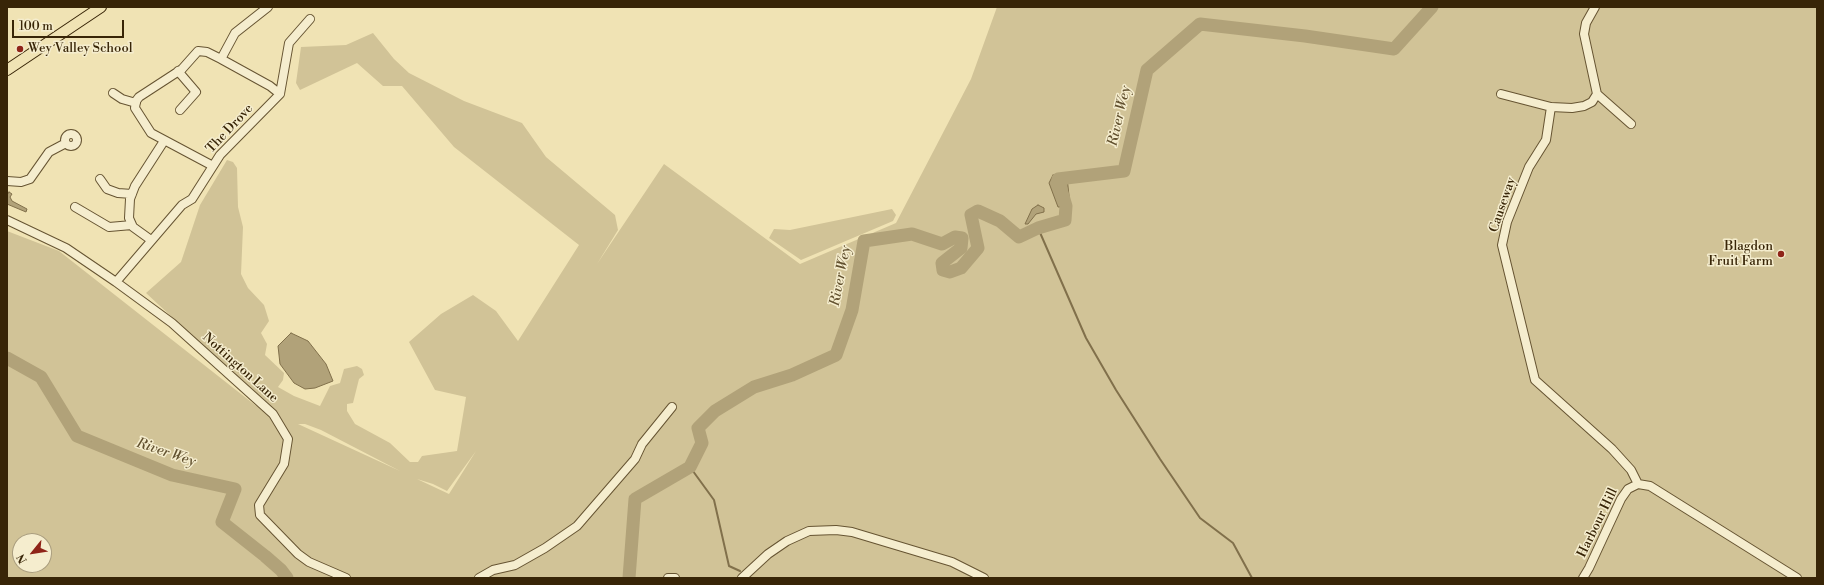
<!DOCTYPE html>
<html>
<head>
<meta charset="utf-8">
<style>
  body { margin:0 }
  #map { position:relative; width:1824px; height:585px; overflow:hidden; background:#f0e3b4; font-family:"Libre Bodoni",serif }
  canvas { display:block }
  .frame { position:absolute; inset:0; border:8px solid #382507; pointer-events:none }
  .north { position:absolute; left:12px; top:533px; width:40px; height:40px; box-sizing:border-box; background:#f5edce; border:1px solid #a99d7e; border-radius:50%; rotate:240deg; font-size:11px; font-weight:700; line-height:16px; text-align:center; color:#382507 }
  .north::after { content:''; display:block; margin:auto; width:14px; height:18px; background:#8f2418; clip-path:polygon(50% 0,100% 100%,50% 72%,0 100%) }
  .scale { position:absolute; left:12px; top:20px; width:112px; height:18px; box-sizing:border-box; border:2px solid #382507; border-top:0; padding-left:5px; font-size:12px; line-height:14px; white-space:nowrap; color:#382507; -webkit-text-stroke:3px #f5edce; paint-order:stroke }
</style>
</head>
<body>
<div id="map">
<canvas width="1824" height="585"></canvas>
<div class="frame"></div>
<div class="north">N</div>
<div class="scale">100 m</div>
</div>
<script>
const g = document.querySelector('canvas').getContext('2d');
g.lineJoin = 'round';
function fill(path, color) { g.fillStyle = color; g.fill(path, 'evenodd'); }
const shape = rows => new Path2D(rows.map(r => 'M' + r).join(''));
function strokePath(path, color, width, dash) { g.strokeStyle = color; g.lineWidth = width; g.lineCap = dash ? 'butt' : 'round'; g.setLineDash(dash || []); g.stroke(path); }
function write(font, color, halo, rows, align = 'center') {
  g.font = font + ' "Libre Bodoni",serif'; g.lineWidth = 3; g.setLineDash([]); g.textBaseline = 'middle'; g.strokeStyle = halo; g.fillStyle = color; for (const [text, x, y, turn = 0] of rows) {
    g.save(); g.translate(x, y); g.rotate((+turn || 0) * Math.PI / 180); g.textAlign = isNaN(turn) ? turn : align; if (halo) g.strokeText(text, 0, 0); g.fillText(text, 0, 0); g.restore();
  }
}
const green = shape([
  [997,7,1817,7,1817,578,7,578,7,231,59,251,255,405,278,415,146,293,181,262,200,205,227,160,233,162,237,168,238,207,243,227,241,274,248,288,264,305,269,321,261,333,267,344,265,355,284,373,283,380,278,387,294,396,320,406,330,386,340,383,344,369,357,366,362,369,364,375,359,379,353,403,347,404,347,411,355,424,390,443,410,462,418,462,422,456,457,451,466,397,435,390,409,342,441,314,473,295,496,311,518,341,579,245,454,147,402,86,383,86,357,63,300,90,296,83,301,47,346,45,373,33,394,59,409,73,464,101,522,123,546,157,615,215,618,230,597,264,664,164,800,264,896,223,971,79],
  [298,424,305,424,321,430,400,471],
  [476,451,449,494,417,479,433,484,447,491],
  [20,541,44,541,44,565,20,565],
  [892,209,896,215,893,221,801,260,769,238,774,229,790,230]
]);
const water = shape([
  [1053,175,1063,175,1067,177,1070,205,1066,207,1058,207,1049,183,1053,175],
  [9,192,12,194,10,197,12,201,27,209,26,212,7,204,7,195,9,192],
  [1038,205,1044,208,1044,212,1036,214,1028,224,1025,224,1032,209,1038,205],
  [291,333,308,341,326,364,333,381,315,388,305,389,294,383,280,364,278,346,291,333]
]);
const stream = shape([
  [1038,228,1086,338,1116,390,1160,459,1200,518,1233,543,1252,578],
  [690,467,714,500,729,566,740,571]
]);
const river = shape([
  [7,358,41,377,77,436,172,475,235,489,222,522,265,556,281,570,287,578],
  [629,578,635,499,690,467,702,443,698,428,715,411,754,387,792,375,836,355,852,310,864,241,912,234,942,244,955,237,962,238,961,248,942,263,943,270,950,272,961,268,978,248,971,215,978,211,1000,221,1019,237,1038,228,1065,220,1066,206,1058,179,1124,171,1147,70,1200,24,1305,36,1394,49,1432,7]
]);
const minor = shape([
  [1595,7,1586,23,1584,34,1597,94,1592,102,1584,106,1572,108,1551,107,1546,140,1529,167,1507,222,1502,245,1535,380,1612,449,1631,470,1638,484],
  [221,59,235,33,268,7],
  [178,71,196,92,180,110],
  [113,93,122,99,136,103],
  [1501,94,1551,107],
  [1597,94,1631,124],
  '65 140a6 6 0 1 1 12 0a6 6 0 1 1-12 0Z',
  [213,166,151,133,135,108,136,101,139,97,182,69,198,51,207,52,221,59,270,86,280,94],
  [100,179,107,189,118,193,132,194],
  [7,181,21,182,30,179,49,152,66,143],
  [75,207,109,227,132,225],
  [7,220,66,248,116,282,172,323,273,414,288,439,284,464,259,505,260,515,298,554,309,562,346,578],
  [151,240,133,227,129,218,130,199,135,186,164,141],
  [116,282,182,205,192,199,220,155,280,94,289,43,310,19],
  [1638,484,1650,486,1797,578],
  [479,578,493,570,515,565,545,548,577,526,635,459,642,444,672,407],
  [668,578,675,578],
  [742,578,768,554,787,541,809,531,836,530,852,532,952,562,984,578],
  [1583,578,1589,568,1621,499,1628,489,1638,484]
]);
const major = shape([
  [7,70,101,7]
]);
const markers = [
  [20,49,4,"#8f2418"],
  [1781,254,4,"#8f2418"]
];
const poiNames = [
  ["Wey Valley School",28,49],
  ["Blagdon",1773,247,"right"],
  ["Fruit Farm",1773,262,"right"]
];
const streetNames = [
  ["The Drove",230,129,-47],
  ["Causeway",1503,205,-71],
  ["Nottington Lane",240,368,42],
  ["Harbour Hill",1598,523,-64]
];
const waterNames = [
  ["River Wey",1120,116,-77],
  ["River Wey",841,276,-79],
  ["River Wey",166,453,19]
];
fill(green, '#d1c397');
fill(water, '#b1a279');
strokePath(water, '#81704b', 1);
strokePath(stream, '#81704b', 2);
strokePath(river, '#b1a279', 13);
strokePath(minor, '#665432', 10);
strokePath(major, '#382507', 12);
strokePath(minor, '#f5edce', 8);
strokePath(major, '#f0e3b4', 10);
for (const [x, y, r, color] of markers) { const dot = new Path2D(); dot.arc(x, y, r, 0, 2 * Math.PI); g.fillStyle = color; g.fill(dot); strokePath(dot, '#f5edce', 1.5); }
write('13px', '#382507', '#f5edce', poiNames, 'left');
write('13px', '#382507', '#f5edce', streetNames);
write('italic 14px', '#62512f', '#f5edce', waterNames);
</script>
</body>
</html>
